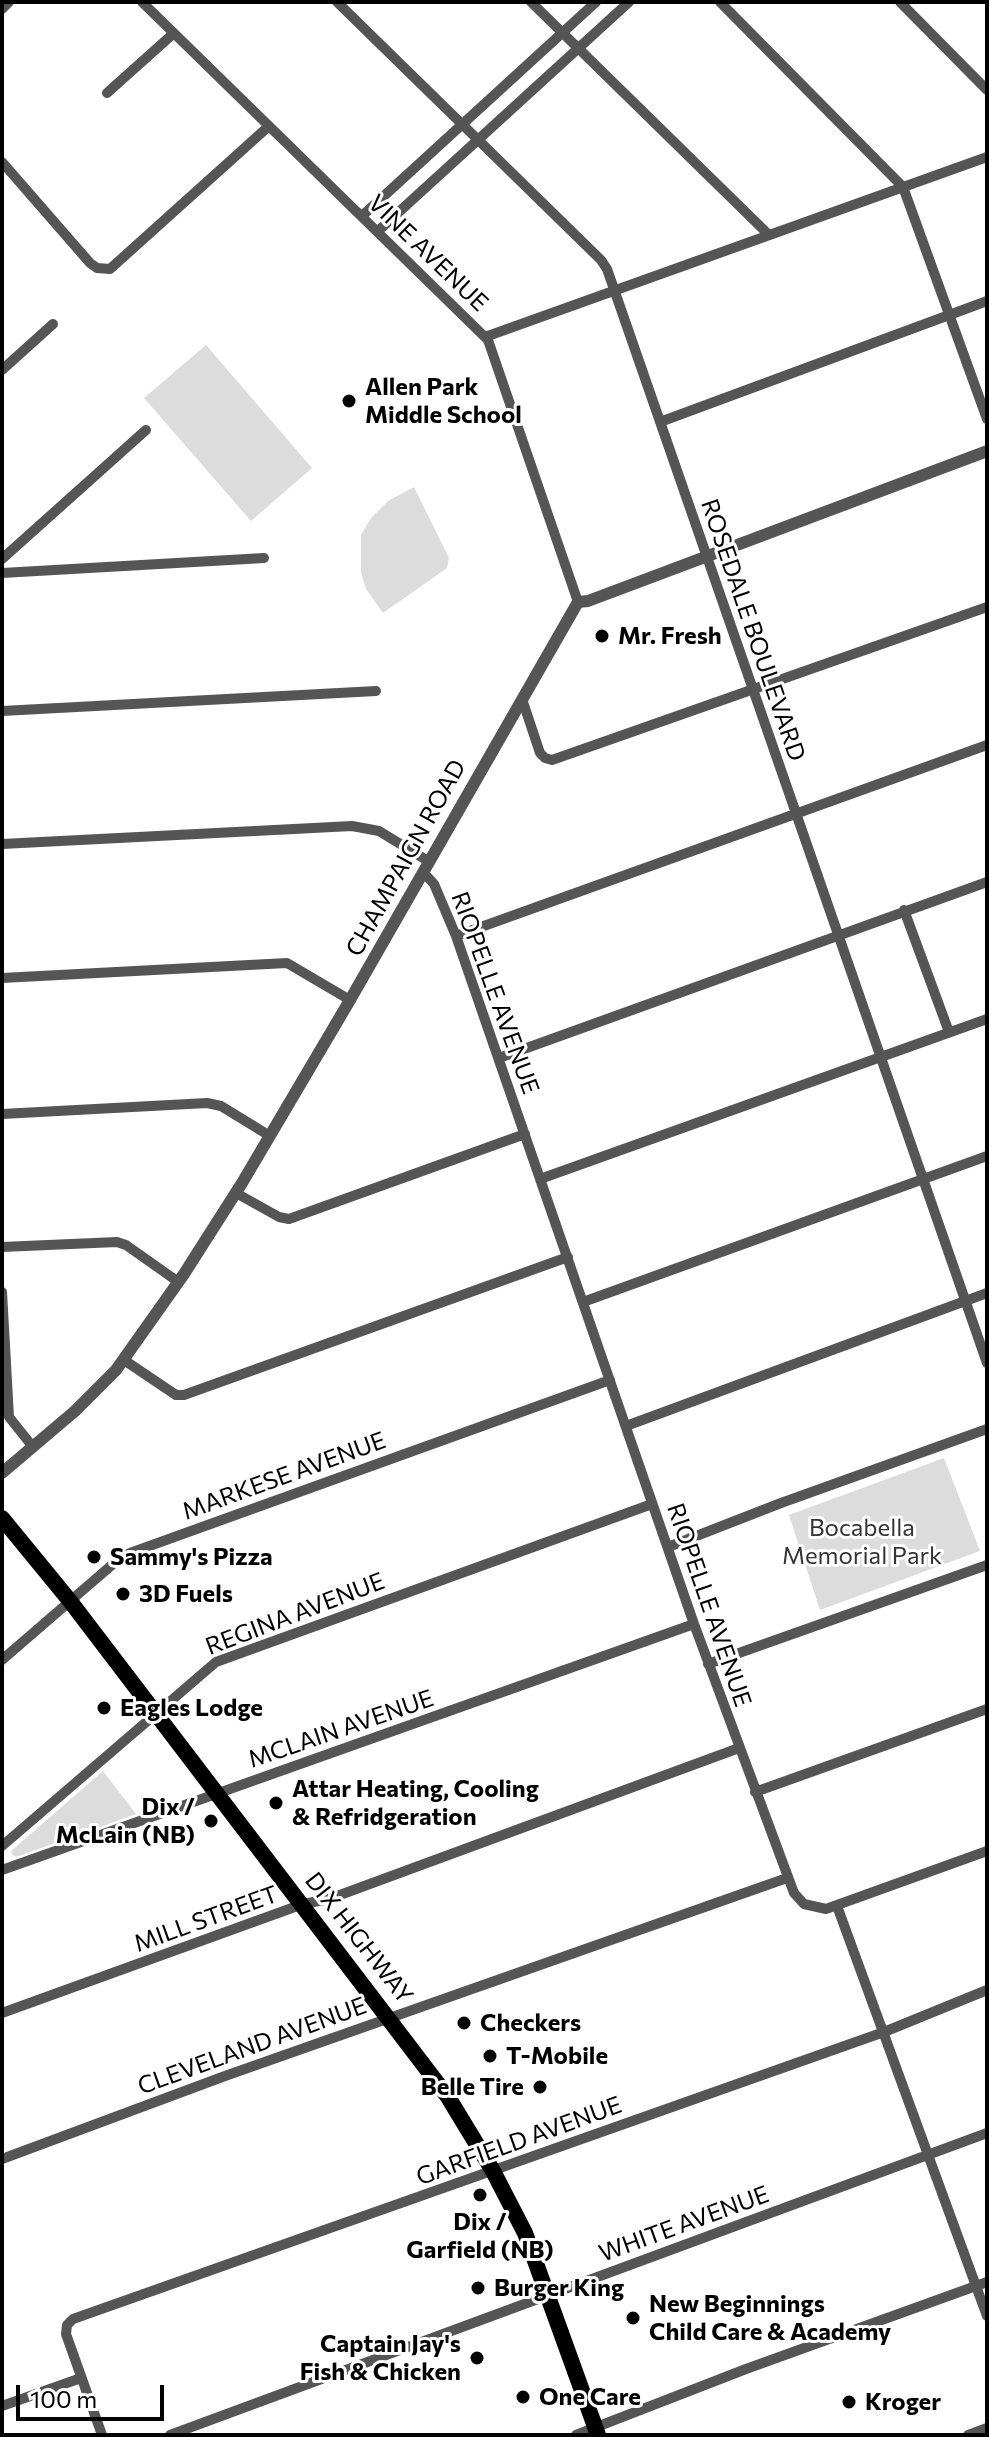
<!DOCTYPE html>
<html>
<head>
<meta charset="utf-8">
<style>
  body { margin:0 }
  #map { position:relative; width:989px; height:2437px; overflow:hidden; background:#fff; font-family:Commissioner,sans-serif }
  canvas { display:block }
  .frame { position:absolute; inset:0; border:4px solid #000; pointer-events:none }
  .scale { position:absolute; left:16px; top:2385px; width:148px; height:36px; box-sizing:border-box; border:4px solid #000; border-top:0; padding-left:10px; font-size:24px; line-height:28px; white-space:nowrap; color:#000; -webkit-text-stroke:6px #fff; paint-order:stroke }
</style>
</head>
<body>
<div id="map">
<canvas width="989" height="2437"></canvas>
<div class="frame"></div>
<div class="scale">100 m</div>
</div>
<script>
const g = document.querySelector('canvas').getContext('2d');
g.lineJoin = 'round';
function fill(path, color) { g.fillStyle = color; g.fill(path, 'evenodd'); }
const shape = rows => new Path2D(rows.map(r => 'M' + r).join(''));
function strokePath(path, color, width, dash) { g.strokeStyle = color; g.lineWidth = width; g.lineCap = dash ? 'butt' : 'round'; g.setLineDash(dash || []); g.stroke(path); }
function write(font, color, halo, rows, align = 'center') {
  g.font = font + ' Commissioner,sans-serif'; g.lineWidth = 6; g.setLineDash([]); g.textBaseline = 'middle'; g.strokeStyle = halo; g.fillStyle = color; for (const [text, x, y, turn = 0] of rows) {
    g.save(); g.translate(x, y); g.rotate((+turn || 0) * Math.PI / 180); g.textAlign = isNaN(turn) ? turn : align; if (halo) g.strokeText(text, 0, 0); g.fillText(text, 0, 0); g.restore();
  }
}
const green = shape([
  [206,345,312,468,251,521,144,398],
  [414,487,449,558,447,568,383,613,366,589,361,572,361,535,371,518,388,501],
  [944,1458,980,1551,820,1610,789,1515],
  [103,1771,136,1814,16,1857,12,1855,11,1851]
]);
const minor = shape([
  [142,2,488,340,578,602],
  [337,2,601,260,607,269,987,1363],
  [531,2,768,234],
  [720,2,903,187,987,419],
  [900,2,987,90],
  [2,9,9,2],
  [107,93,174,33],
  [2,162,90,263,97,268,110,269,269,126],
  [362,216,596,2],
  [378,231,629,2],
  [485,337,987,157],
  [2,370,53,324],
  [660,422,987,301],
  [2,559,146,430],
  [2,573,264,558],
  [522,699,540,753,545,758,552,760,987,607],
  [2,711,376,691],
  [2,844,352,826,379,831,428,861],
  [424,873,434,884,456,936,694,1624,794,1893,804,1904,826,1909,987,1851],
  [904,910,949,1032],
  [456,936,987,745],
  [2,978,287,963,350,1000],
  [499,1058,987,882],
  [2,1114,207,1103,221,1106,270,1136],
  [540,1179,987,1019],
  [236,1193,279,1217,289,1219,525,1134],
  [2,1247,117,1242,126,1245,177,1281],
  [2,1292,9,1417,33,1447],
  [583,1302,987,1156],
  [124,1360,176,1395,184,1395,568,1257],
  [626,1426,987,1293],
  [668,1547,781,1503,987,1429],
  [2,1660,120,1558,130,1553,610,1380],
  [708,1664,987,1565],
  [755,1792,987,1709],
  [2,1846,216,1662,652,1504],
  [2,1870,694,1624],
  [837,1906,987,2316],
  [2,2013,303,1904,329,1899,739,1748],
  [2,2159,225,2076,787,1878],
  [2,2406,81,2378],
  [102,2435,66,2334,67,2325,73,2319,884,2032,987,1990],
  [170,2435,987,2133],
  [576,2435,746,2369,987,2282],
  [968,2435,987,2428]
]);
const tertiary = shape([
  [2,1473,75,1411,116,1370,184,1274,242,1183,350,1000,578,602,588,601,987,451]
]);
const primary = shape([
  [2,1518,70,1601,448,2097,493,2171,525,2233,598,2435]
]);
const markers = [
  [349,401,8,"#000"],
  [602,636,8,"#000"],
  [94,1557,8,"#000"],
  [123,1594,8,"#000"],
  [104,1708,8,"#000"],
  [276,1803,8,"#000"],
  [211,1821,8,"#000"],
  [464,2023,8,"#000"],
  [490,2056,8,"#000"],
  [540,2087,8,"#000"],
  [480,2195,8,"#000"],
  [478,2288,8,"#000"],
  [633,2318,8,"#000"],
  [477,2358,8,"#000"],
  [523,2397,8,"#000"],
  [849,2402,8,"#000"]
];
const streetNames = [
  ["VINE AVENUE",428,253,44],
  ["ROSEDALE BOULEVARD",753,630,71],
  ["CHAMPAIGN ROAD",406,858,-61],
  ["RIOPELLE AVENUE",495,993,70],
  ["MARKESE AVENUE",284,1476,-20],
  ["RIOPELLE AVENUE",709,1605,71],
  ["REGINA AVENUE",295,1614,-21],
  ["MCLAIN AVENUE",341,1729,-19],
  ["MILL STREET",206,1919,-20],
  ["DIX HIGHWAY",359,1938,52],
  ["CLEVELAND AVENUE",252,2046,-20],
  ["GARFIELD AVENUE",519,2141,-20],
  ["WHITE AVENUE",684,2224,-20]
];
const poiNames = [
  ["Allen Park",365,387],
  ["Middle School",365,415],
  ["Mr. Fresh",618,636],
  ["Sammy's Pizza",110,1557],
  ["3D Fuels",139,1594],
  ["Eagles Lodge",120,1708],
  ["Attar Heating, Cooling",292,1789],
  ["& Refridgeration",292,1817],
  ["Dix /",195,1807,"right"],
  ["McLain (NB)",195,1835,"right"],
  ["Checkers",480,2023],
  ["T-Mobile",506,2056],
  ["Belle Tire",524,2087,"right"],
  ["Dix /",480,2222,"center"],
  ["Garfield (NB)",480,2250,"center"],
  ["Burger King",494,2288],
  ["New Beginnings",649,2304],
  ["Child Care & Academy",649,2332],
  ["Captain Jay's",461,2344,"right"],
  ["Fish & Chicken",461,2372,"right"],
  ["One Care",539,2397],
  ["Kroger",865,2402]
];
const parkNames = [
  ["Bocabella",862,1528],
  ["Memorial Park",862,1556]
];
fill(green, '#dcdcdc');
strokePath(minor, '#555', 10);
strokePath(tertiary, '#555', 12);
strokePath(primary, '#000', 16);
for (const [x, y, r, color] of markers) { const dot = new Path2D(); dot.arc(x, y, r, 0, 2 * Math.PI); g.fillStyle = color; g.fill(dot); strokePath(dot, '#fff', 3); }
write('24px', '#000', '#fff', streetNames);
write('bold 24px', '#000', '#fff', poiNames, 'left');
write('24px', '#333', '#fff', parkNames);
</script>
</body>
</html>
